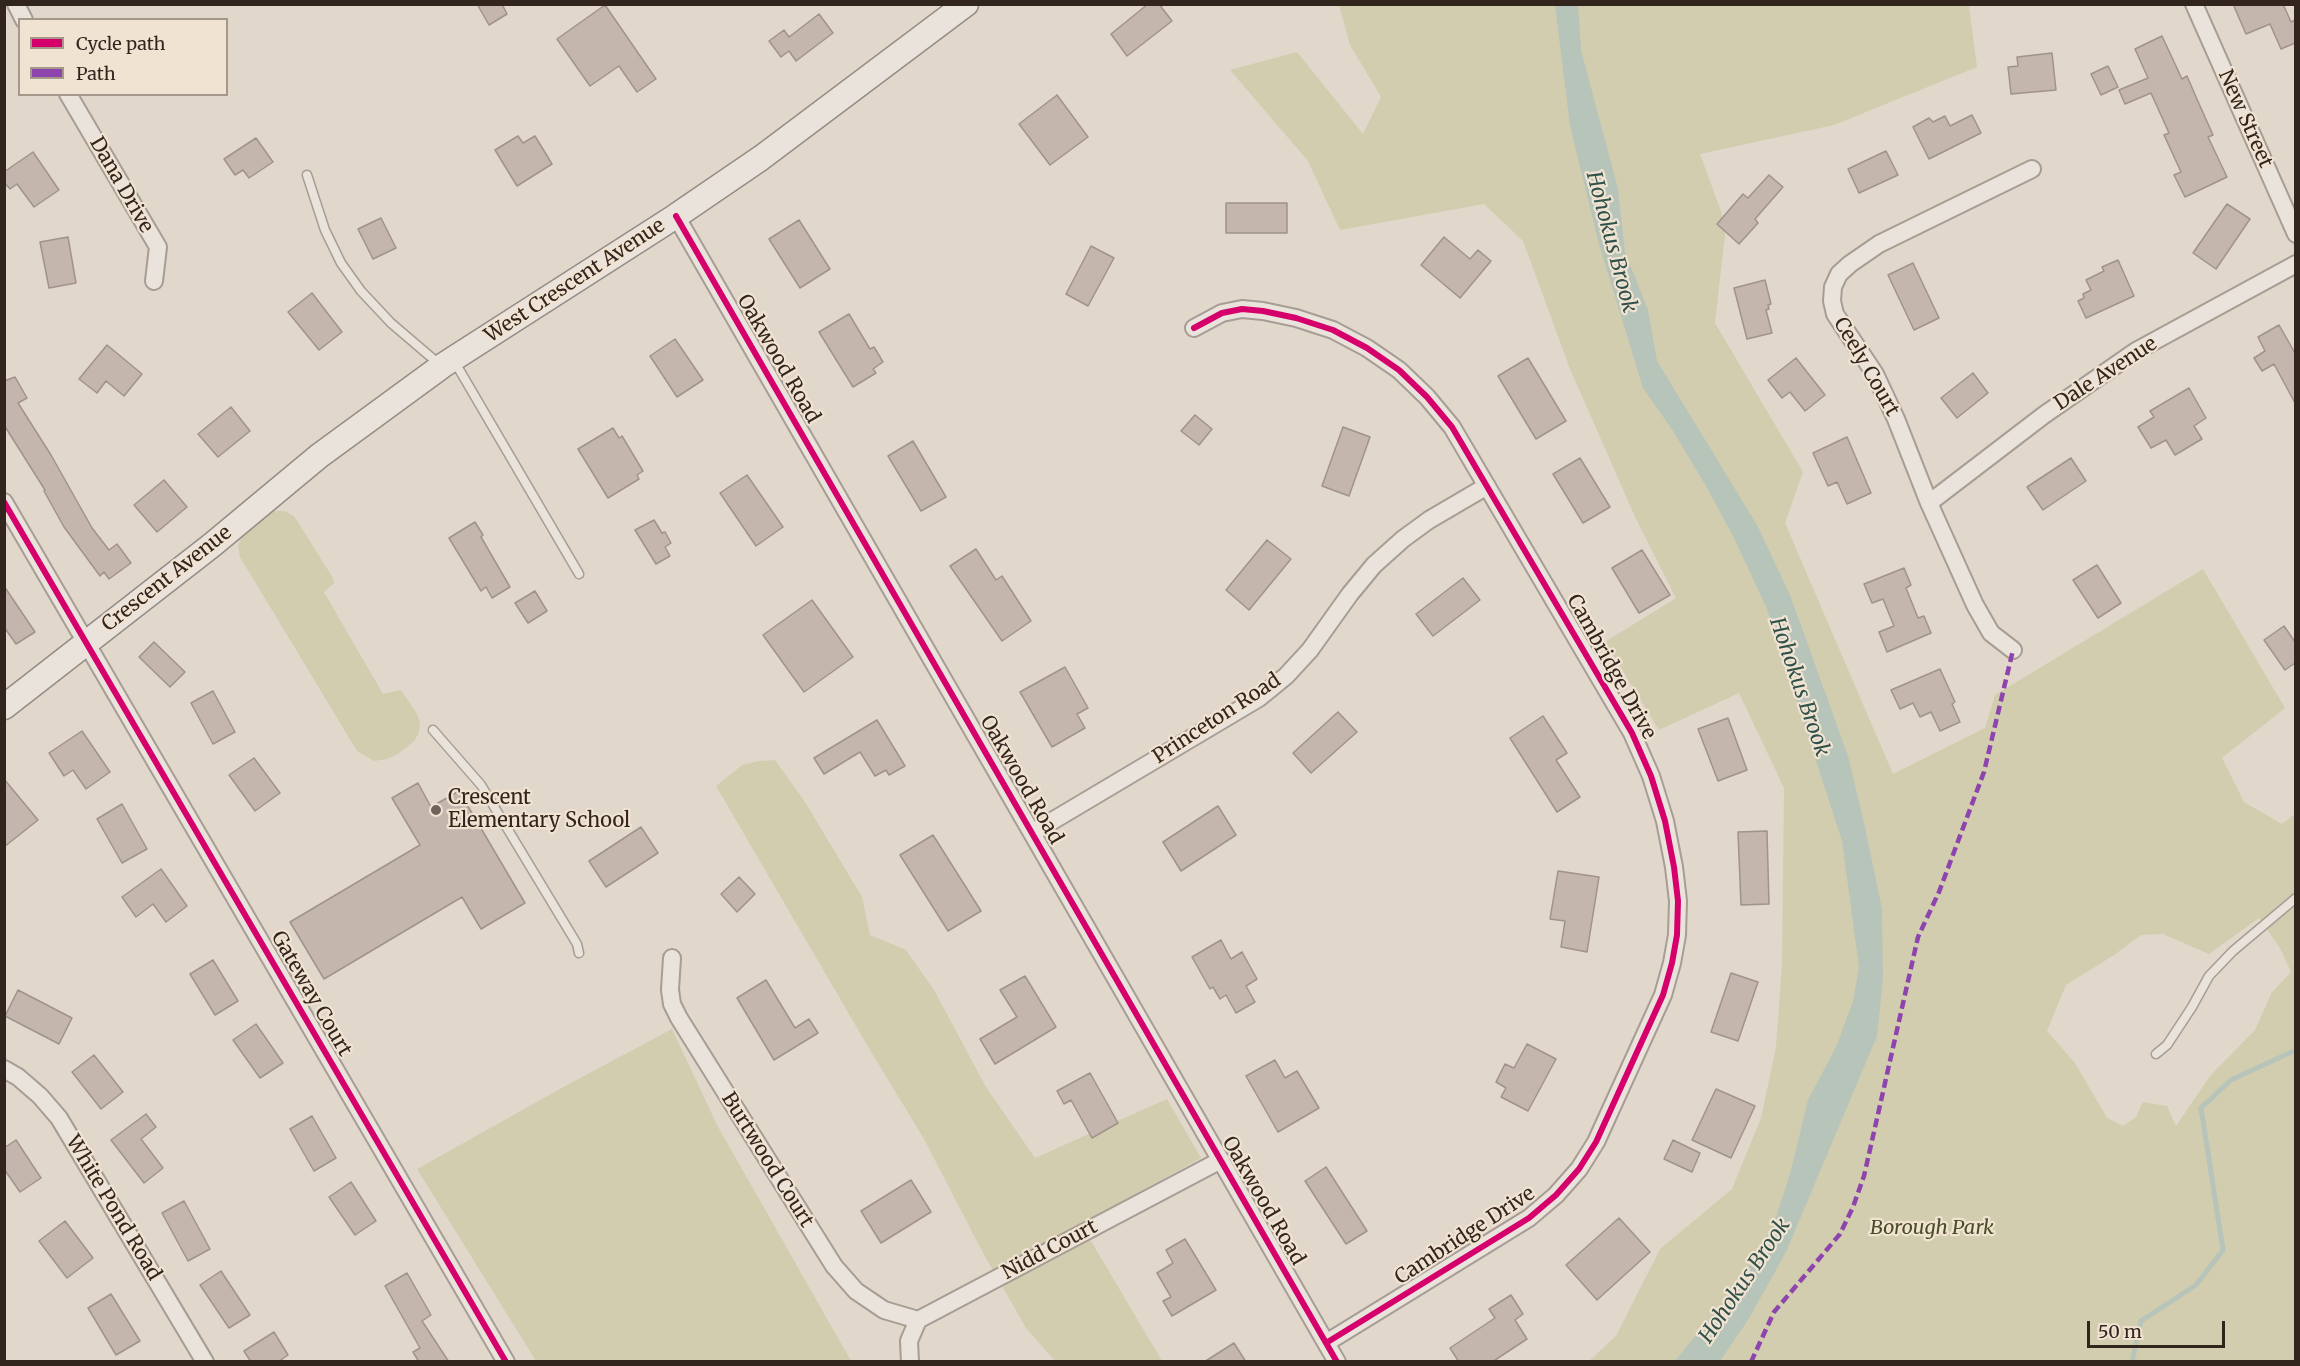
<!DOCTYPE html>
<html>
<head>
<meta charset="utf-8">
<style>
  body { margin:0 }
  #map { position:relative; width:2300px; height:1366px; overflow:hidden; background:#e1d7cb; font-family:Merriweather,serif }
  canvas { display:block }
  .frame { position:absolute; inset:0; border:6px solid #32251e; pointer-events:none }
  .legend { position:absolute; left:18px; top:18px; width:210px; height:78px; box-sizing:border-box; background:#f1e3d2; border:2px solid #a5978a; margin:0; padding:8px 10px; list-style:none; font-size:18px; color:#32251e }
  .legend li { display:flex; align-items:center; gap:12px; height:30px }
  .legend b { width:30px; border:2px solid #a5978a }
  .scale { position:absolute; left:2087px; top:1321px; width:138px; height:27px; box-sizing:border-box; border:3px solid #32251e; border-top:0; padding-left:8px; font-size:18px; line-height:21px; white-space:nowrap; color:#32251e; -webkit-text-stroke:4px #f1e3d2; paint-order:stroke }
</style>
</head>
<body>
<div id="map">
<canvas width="2300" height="1366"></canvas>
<div class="frame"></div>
<ul class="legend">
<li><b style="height:8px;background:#d6006c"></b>Cycle path</li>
<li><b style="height:8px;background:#8e44ad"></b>Path</li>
</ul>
<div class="scale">50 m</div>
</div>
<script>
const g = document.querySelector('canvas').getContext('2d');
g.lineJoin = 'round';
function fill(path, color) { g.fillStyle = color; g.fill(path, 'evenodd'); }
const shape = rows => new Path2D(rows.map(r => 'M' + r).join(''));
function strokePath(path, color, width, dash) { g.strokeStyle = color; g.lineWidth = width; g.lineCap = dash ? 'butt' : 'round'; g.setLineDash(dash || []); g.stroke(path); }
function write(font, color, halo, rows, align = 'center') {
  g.font = font + ' Merriweather,serif'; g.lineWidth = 4.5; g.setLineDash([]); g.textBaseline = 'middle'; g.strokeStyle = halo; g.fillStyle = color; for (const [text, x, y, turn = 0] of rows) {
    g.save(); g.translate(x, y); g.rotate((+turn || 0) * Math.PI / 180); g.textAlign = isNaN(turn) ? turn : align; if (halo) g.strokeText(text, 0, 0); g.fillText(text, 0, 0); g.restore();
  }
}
const green = shape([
  [1965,4,1969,6,1977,67,1834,125,1700,154,1726,225,1715,323,1803,472,1785,523,1893,774,1985,728,1995,695,2203,569,2285,708,2222,758,2244,802,2282,824,2295,814,2295,1361,1589,1361,1616,1336,1660,1249,1732,1189,1761,1118,1776,1047,1782,964,1784,788,1739,693,1659,730,1605,642,1676,598,1636,519,1570,369,1523,241,1484,204,1340,230,1308,161,1230,70,1297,52,1363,134,1381,97,1350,45,1339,5],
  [2259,918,2280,948,2291,972,2272,992,2255,1030,2210,1076,2176,1126,2167,1106,2143,1102,2136,1117,2123,1126,2107,1118,2075,1063,2047,1031,2066,985,2114,955,2141,935,2163,934,2209,954],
  [269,511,284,511,294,516,333,578,334,583,324,592,383,694,401,690,417,714,420,722,419,733,414,741,398,754,387,759,374,761,357,751,240,557,238,546,242,535],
  [775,760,805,802,862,897,870,935,906,950,934,990,986,1087,1035,1158,1167,1099,1201,1158,1081,1224,1162,1361,1055,1361,1026,1328,983,1253,924,1139,867,1045,716,786,742,765,759,761],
  [672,1029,717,1125,851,1361,536,1361,417,1169,567,1085]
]);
const water = shape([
  [1555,5,1578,5,1581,50,1618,189,1625,252,1648,310,1657,361,1757,525,1790,595,1848,756,1865,827,1882,909,1883,979,1877,1036,1786,1252,1748,1320,1720,1361,1675,1361,1731,1292,1757,1255,1774,1223,1790,1174,1808,1100,1837,1045,1853,1001,1859,967,1842,841,1767,609,1734,538,1706,486,1673,431,1643,388,1599,244,1570,126]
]);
const stream = shape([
  [2132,1362,2141,1321,2196,1285,2223,1250,2201,1108,2231,1080,2296,1050]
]);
const building = shape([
  [477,4,502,4,507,14,489,25,477,4],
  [1148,4,1159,4,1172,21,1127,56,1111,34,1148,4],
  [2233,4,2283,4,2291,22,2295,20,2295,43,2281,49,2270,24,2246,34,2233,4],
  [605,5,656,79,637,92,619,66,590,86,557,39,605,5],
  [819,14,833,33,796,61,789,51,781,57,769,41,784,30,789,37,819,14],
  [2162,36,2182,79,2187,76,2196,97,2213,135,2208,137,2227,177,2185,197,2174,175,2181,172,2164,135,2169,133,2151,93,2125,104,2119,90,2148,78,2135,49,2162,36],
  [2052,53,2056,90,2011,94,2008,67,2018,66,2017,57,2052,53],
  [2108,66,2118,87,2101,95,2091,74,2108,66],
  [1057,95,1088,137,1050,165,1019,124,1057,95],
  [1972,115,1981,133,1929,159,1913,127,1929,118,1933,122,1945,116,1950,126,1972,115],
  [518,136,523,143,535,136,552,164,517,186,495,150,518,136],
  [256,138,273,162,249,178,243,170,235,175,224,159,256,138],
  [1886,151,1898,175,1859,193,1848,169,1886,151],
  [33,152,59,190,34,207,17,184,10,189,4,182,4,172,33,152],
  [1769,175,1783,187,1755,219,1758,223,1739,244,1717,224,1743,194,1748,198,1769,175],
  [1226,203,1287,203,1287,233,1226,233,1226,203],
  [2227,204,2250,219,2216,269,2193,253,2227,204],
  [381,218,396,248,373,259,358,229,381,218],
  [799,220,830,269,800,288,769,239,799,220],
  [68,237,76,283,49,288,40,242,68,237],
  [1444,237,1470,259,1478,250,1491,261,1460,298,1421,265,1444,237],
  [1091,246,1114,258,1088,306,1066,294,1091,246],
  [2118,260,2134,296,2086,318,2078,301,2084,298,2083,294,2091,290,2086,280,2104,271,2102,267,2118,260],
  [1913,263,1939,318,1914,330,1888,275,1913,263],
  [1765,280,1771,304,1768,305,1769,309,1766,310,1772,333,1747,339,1734,288,1765,280],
  [312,293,342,332,319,350,288,312,312,293],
  [849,314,870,349,874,347,883,362,873,369,876,373,853,387,819,332,849,314],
  [2279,325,2295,353,2295,403,2274,364,2262,371,2254,358,2265,351,2258,337,2279,325],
  [675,339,703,380,677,397,650,356,675,339],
  [107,345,142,374,124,396,106,381,97,393,79,379,107,345],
  [1528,358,1566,421,1536,439,1498,376,1528,358],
  [1796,358,1825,395,1805,411,1790,392,1782,398,1768,380,1796,358],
  [1973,373,1988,393,1957,418,1941,398,1973,373],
  [15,377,27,398,18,403,51,455,92,528,109,550,117,544,131,563,109,579,104,572,100,576,64,527,44,491,45,490,4,425,4,381,15,377],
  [2189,388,2206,418,2194,426,2202,439,2175,455,2166,440,2151,448,2138,427,2154,417,2150,411,2189,388],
  [231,407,250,431,218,457,198,434,231,407],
  [1195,415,1212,429,1199,445,1181,431,1195,415],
  [1343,427,1370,437,1349,496,1322,486,1343,427],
  [613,428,619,438,622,436,643,471,637,475,639,479,608,498,578,449,613,428],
  [1847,437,1871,493,1847,504,1837,482,1828,486,1813,453,1847,437],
  [913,441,946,497,921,511,888,456,913,441],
  [1580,458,1610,507,1583,523,1553,474,1580,458],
  [2071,458,2086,481,2043,510,2027,487,2071,458],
  [747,475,783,527,756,546,720,493,747,475],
  [164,480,187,507,157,532,134,505,164,480],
  [654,520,662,533,665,532,671,543,665,547,670,556,656,564,635,530,654,520],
  [475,522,483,535,481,537,510,587,492,598,486,587,481,591,449,538,475,522],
  [1267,540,1291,559,1249,610,1226,590,1267,540],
  [976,549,996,580,1002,576,1031,621,1002,641,950,566,976,549],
  [1642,550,1670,595,1639,613,1612,568,1642,550],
  [2097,565,2121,603,2098,618,2073,580,2097,565],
  [1904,568,1911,585,1906,588,1918,618,1924,616,1931,633,1887,652,1879,632,1894,626,1883,599,1872,603,1864,584,1904,568],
  [1463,578,1480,600,1433,636,1416,614,1463,578],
  [4,586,35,632,16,644,4,627,4,586],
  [535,591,547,611,528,623,515,603,535,591],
  [812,600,853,657,804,692,763,635,812,600],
  [2284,626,2295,642,2295,663,2285,670,2264,640,2284,626],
  [154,642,185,672,170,687,139,657,154,642],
  [1065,667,1088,708,1077,714,1085,728,1052,747,1020,692,1065,667],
  [1940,669,1955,702,1952,704,1960,722,1940,731,1931,712,1920,717,1913,703,1900,709,1891,690,1940,669],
  [213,691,235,732,213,744,191,703,213,691],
  [1338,712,1357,732,1311,773,1293,753,1338,712],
  [1543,716,1567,753,1556,760,1580,797,1557,812,1510,738,1543,716],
  [1728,718,1747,770,1718,781,1698,729,1728,718],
  [877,720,905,766,889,775,886,770,875,776,860,752,824,774,814,758,877,720],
  [82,731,110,772,86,789,73,770,64,776,49,753,82,731],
  [254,758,280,793,255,811,229,775,254,758],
  [4,779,38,820,4,847,4,779],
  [418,783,431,807,459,791,525,903,481,929,462,897,324,979,290,922,420,845,392,798,418,783],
  [122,804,147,849,122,863,97,819,122,804],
  [1218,806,1236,835,1181,871,1163,842,1218,806],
  [641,827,658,853,606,887,589,861,641,827],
  [1767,831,1769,904,1741,905,1738,832,1767,831],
  [933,835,981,911,948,931,900,855,933,835],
  [161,869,187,906,166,922,153,904,136,917,122,897,161,869],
  [1558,871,1599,877,1587,952,1561,947,1565,921,1550,919,1558,871],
  [739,877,755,894,737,912,721,894,739,877],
  [1221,940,1231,959,1242,952,1257,979,1246,986,1255,1002,1236,1013,1226,995,1220,999,1213,987,1210,989,1192,957,1221,940],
  [213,960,238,1001,215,1015,190,974,213,960],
  [1731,973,1758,982,1738,1041,1711,1032,1731,973],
  [1025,976,1056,1027,995,1064,980,1039,1017,1017,1000,990,1025,976],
  [766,980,795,1028,809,1019,818,1033,774,1060,737,998,766,980],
  [18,990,72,1018,59,1044,5,1016,18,990],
  [256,1024,283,1063,260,1078,233,1040,256,1024],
  [1527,1044,1556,1059,1528,1111,1501,1097,1506,1088,1496,1082,1505,1064,1514,1068,1527,1044],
  [94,1055,123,1092,101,1109,72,1072,94,1055],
  [1275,1060,1285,1078,1297,1071,1319,1108,1278,1132,1246,1076,1275,1060],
  [1090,1073,1118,1123,1092,1138,1071,1100,1064,1104,1057,1091,1090,1073],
  [1716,1089,1755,1106,1731,1158,1692,1140,1716,1089],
  [146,1114,156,1127,141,1139,163,1168,144,1183,111,1140,146,1114],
  [312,1116,336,1158,314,1171,290,1129,312,1116],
  [16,1140,41,1178,20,1192,4,1169,4,1148,16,1140],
  [1673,1140,1700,1153,1692,1172,1664,1159,1673,1140],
  [1326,1167,1367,1231,1346,1244,1305,1181,1326,1167],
  [911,1180,931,1212,881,1243,861,1211,911,1180],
  [351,1182,376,1221,355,1235,329,1197,351,1182],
  [184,1201,210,1249,188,1261,162,1213,184,1201],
  [1619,1218,1650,1252,1597,1300,1566,1265,1619,1218],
  [65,1221,93,1258,67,1278,39,1241,65,1221],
  [1185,1239,1216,1290,1172,1316,1163,1301,1171,1297,1157,1273,1173,1263,1166,1250,1185,1239],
  [221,1271,250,1315,229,1328,200,1285,221,1271],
  [407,1273,431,1315,422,1321,449,1362,419,1362,413,1352,420,1348,385,1286,407,1273],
  [111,1294,140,1341,116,1355,88,1308,111,1294],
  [1511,1295,1523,1314,1515,1320,1527,1339,1492,1362,1459,1362,1450,1348,1495,1318,1489,1309,1511,1295],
  [274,1332,288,1355,278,1362,251,1362,244,1351,274,1332],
  [1234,1343,1246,1362,1204,1362,1234,1343]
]);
const lane = shape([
  [307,175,325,230,341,263,361,291,391,323,439,364],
  [453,359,579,574],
  [433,730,481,785,577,944,579,953],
  [2156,1054,2167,1045,2192,1007,2209,976,2233,951,2296,898]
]);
const street = shape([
  [16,4,24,20],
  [2194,4,2296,234],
  [68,94,158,247,154,281],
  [676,216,1337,1362],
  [1194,328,1222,313,1242,309,1263,311,1296,318,1333,330,1367,348,1399,370,1427,397,1452,427,1632,733,1651,776,1665,821,1674,867,1678,901,1677,935,1672,963,1663,995,1596,1142,1579,1169,1556,1195,1529,1218,1326,1343],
  [4,502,506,1362],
  [1929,503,2044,415,2136,351,2296,264],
  [2013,650,1991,633,1975,605,1929,503,1896,419,1875,374,1835,314,1832,301,1833,287,1839,274,1850,264,1879,244,2032,169],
  [1032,833,1259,698,1286,676,1310,650,1350,594,1374,565,1403,539,1429,520,1487,486],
  [672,958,670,990,672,1004,679,1018,834,1266,856,1291,884,1310,918,1320],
  [4,1069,18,1077,40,1096,59,1118,205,1362],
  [910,1362,909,1341,918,1320,1221,1160]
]);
const secondary = shape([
  [4,707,212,545,319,456,442,366,676,216,761,158,966,4]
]);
const quiet = shape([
  [1751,1362,1774,1312,1840,1234,1853,1207,1864,1176,1918,937,1939,892,1984,772,2013,650]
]);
const cycleway = shape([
  [676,216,1337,1362],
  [1194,328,1222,313,1242,309,1263,311,1296,318,1333,330,1367,348,1399,370,1427,397,1452,427,1632,733,1651,776,1665,821,1674,867,1678,901,1677,935,1672,963,1663,995,1596,1142,1579,1169,1556,1195,1529,1218,1326,1343],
  [4,502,506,1362]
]);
const markers = [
  [436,810,6,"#6f635b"]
];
const streetNames = [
  ["New Street",2245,119,66],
  ["Dana Drive",121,185,60],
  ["West Crescent Avenue",575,281,-33],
  ["Oakwood Road",778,359,60],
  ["Ceely Court",1866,367,60],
  ["Dale Avenue",2106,374,-33],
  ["Crescent Avenue",167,579,-38],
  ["Cambridge Drive",1611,667,61],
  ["Princeton Road",1217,719,-33],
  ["Oakwood Road",1021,780,60],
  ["Gateway Court",311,994,60],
  ["Burtwood Court",767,1160,58],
  ["Oakwood Road",1263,1201,60],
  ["White Pond Road",113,1208,59],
  ["Cambridge Drive",1465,1236,-33],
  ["Nidd Court",1050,1250,-28]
];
const poiNames = [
  ["Crescent",448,798],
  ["Elementary School",448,821]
];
const parkNames = [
  ["Borough Park",1932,1228]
];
const waterNames = [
  ["Hohokus Brook",1611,242,75],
  ["Hohokus Brook",1799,687,71],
  ["Hohokus Brook",1745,1281,-56]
];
fill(green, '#d2cdaf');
fill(water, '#b7c4b9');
strokePath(stream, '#b7c4b9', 5);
fill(building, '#c4b5ad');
strokePath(building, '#a0938b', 1.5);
strokePath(lane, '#a69d95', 11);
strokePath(street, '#a69d95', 20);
strokePath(secondary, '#958c85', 27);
strokePath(lane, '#eae3dc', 8);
strokePath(street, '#eae3dc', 16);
strokePath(secondary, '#eae3dc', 24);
strokePath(quiet, '#8e44ad', 4.5, [9, 4.5]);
strokePath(cycleway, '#d6006c', 6);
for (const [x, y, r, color] of markers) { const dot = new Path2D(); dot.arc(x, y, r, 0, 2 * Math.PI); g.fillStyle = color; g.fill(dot); strokePath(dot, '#f1e3d2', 2); }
write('20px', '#32251e', '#f1e3d2', streetNames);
write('20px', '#32251e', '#f1e3d2', poiNames, 'left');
write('italic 20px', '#494d27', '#f1e3d2', parkNames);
write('italic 21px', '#2f5149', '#f1e3d2', waterNames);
</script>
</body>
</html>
